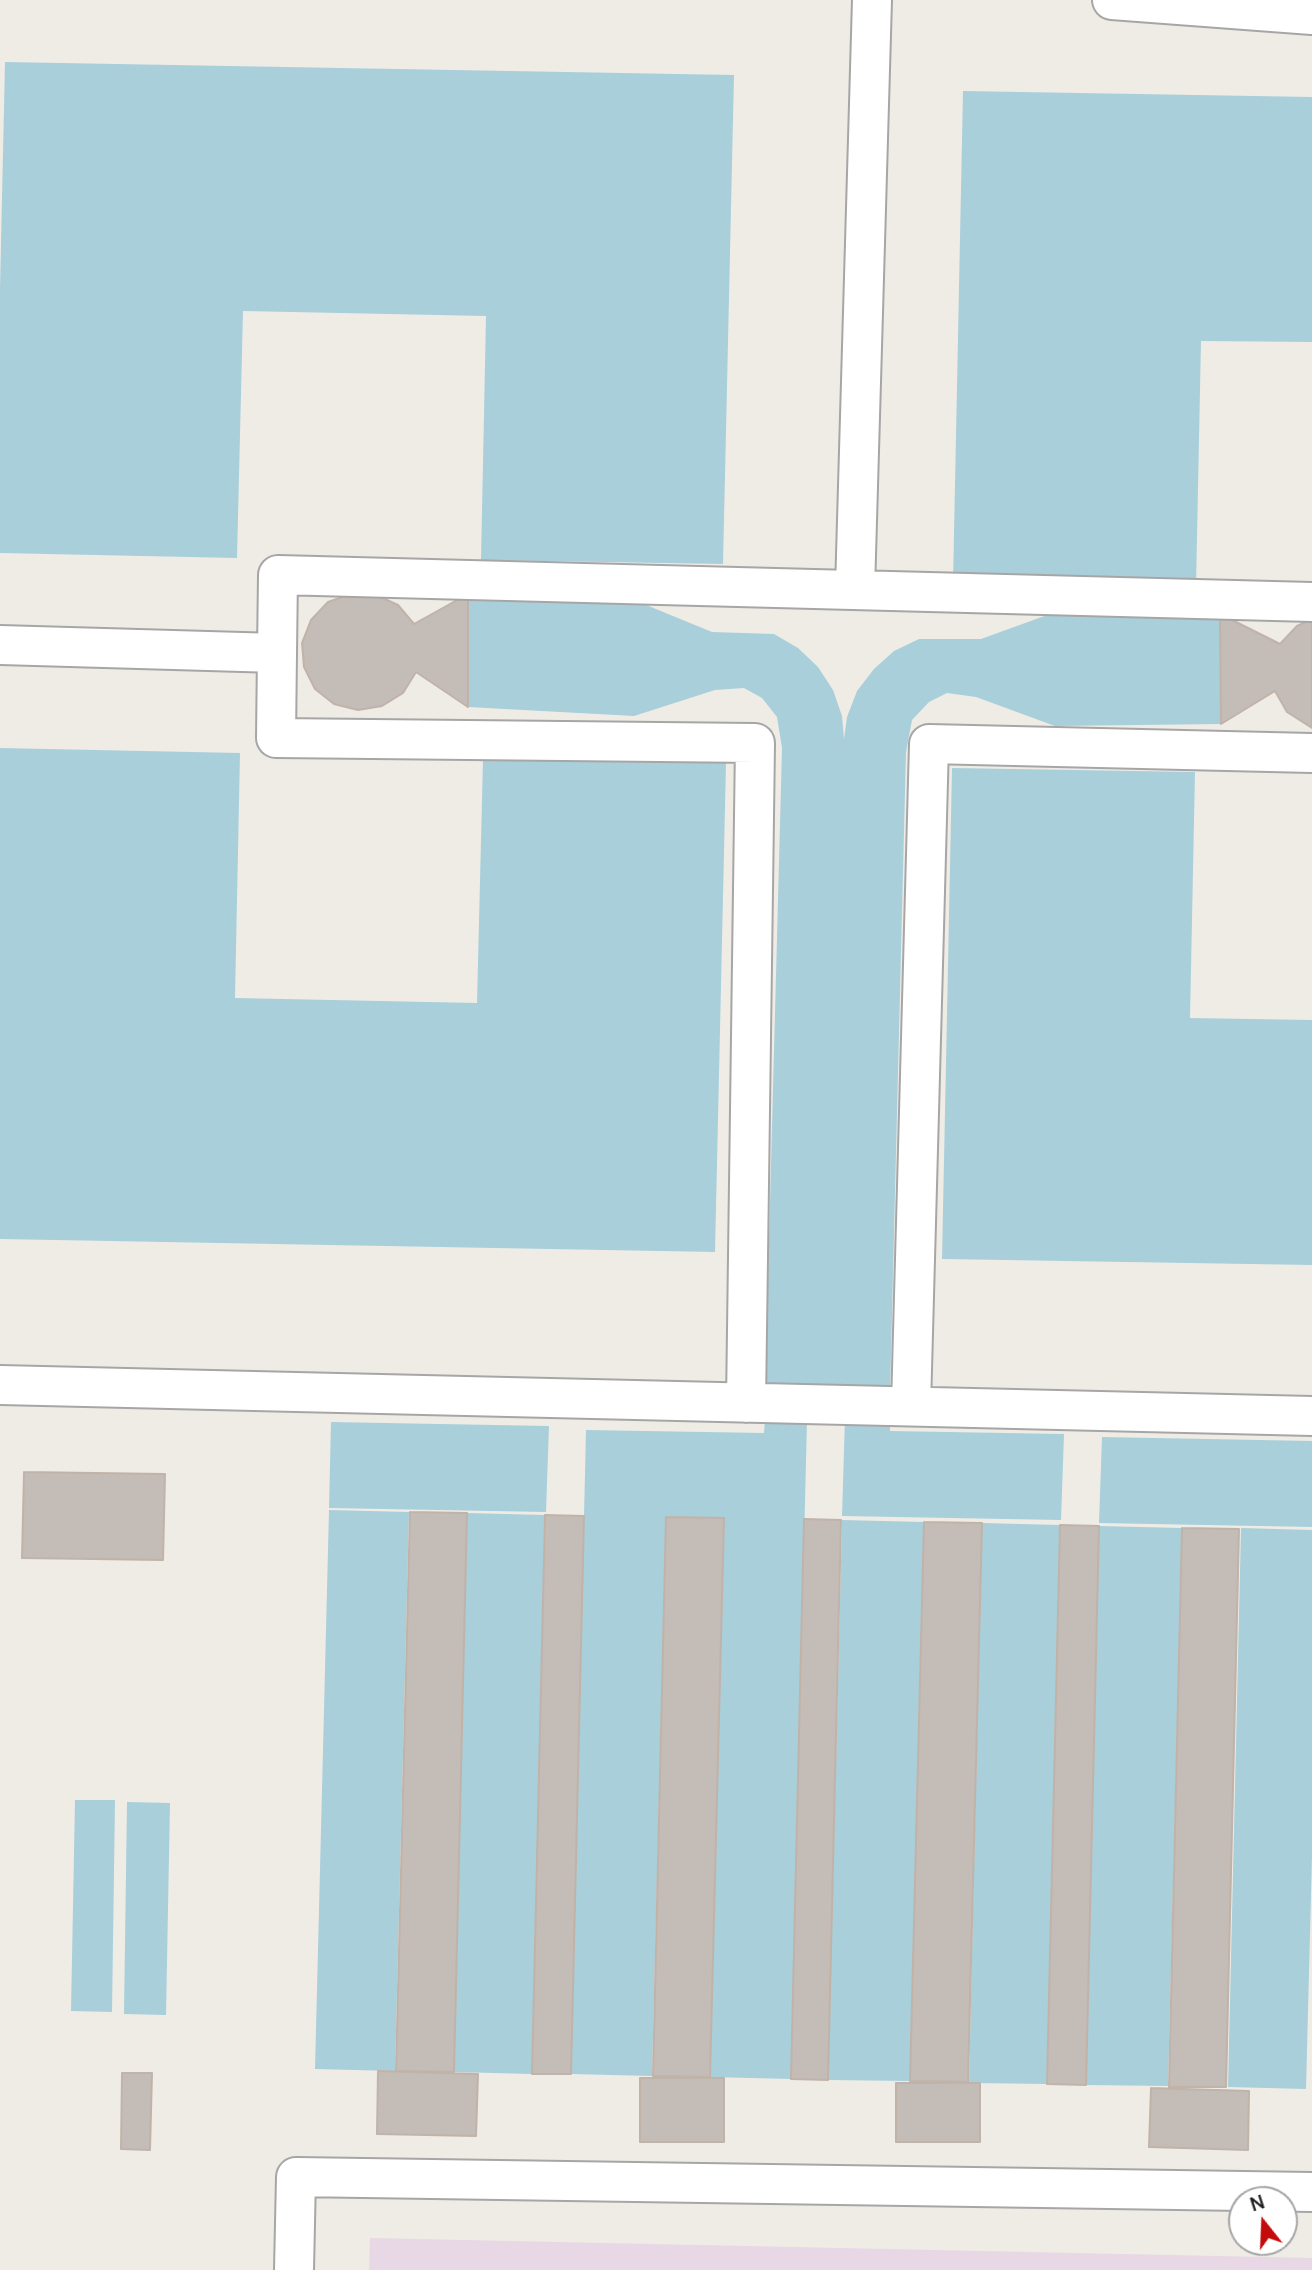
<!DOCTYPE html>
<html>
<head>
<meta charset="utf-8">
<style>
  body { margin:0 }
  #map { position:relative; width:1312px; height:2270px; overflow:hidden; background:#efece6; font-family:Manrope,sans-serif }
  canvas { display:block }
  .north { position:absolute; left:1228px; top:2186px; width:70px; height:70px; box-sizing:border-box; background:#fff; border:2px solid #a5a5a5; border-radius:50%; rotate:342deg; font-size:19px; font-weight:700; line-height:28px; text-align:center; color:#1f1f1f }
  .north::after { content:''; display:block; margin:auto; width:24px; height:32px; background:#c40b0b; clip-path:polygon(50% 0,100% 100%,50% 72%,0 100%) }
</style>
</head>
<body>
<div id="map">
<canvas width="1312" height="2270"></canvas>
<div class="north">N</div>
</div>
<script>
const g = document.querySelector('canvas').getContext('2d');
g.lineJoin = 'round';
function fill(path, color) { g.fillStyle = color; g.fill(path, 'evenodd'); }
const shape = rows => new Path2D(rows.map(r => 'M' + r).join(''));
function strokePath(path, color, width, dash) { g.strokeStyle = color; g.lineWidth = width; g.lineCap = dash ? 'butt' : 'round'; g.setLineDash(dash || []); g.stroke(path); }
const industrial = shape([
  [370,2238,1312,2258,1312,2270,369,2270]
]);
const water = shape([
  [5,62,734,75,723,564,481,560,486,316,243,311,237,558,0,553,0,289],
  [963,91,1312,97,1312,342,1201,341,1196,586,953,582],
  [468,594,634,600,712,632,774,634,798,648,818,667,833,690,842,716,844,739,847,717,857,691,874,669,894,651,919,639,981,639,1061,610,1220,614,1221,724,1055,726,976,697,947,693,929,702,912,720,906,752,890,1394,765,1391,782,748,777,717,762,698,744,688,715,690,634,716,468,707],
  [0,748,240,753,235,998,477,1003,483,759,726,763,715,1252,0,1239],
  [952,768,1195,772,1190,1018,1312,1020,1312,1265,942,1259],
  [845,1417,890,1418,890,1431,1064,1434,1061,1520,842,1516],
  [765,1419,807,1420,791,2079,710,2077,724,1518,666,1517,652,2076,571,2074,586,1430,764,1433],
  [331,1422,549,1426,546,1512,329,1508],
  [1102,1437,1312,1441,1312,1527,1099,1523],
  [329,1510,409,1512,395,2071,315,2069],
  [467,1513,545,1515,532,2074,454,2072],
  [842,1520,924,1522,910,2081,828,2080],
  [982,1523,1060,1525,1047,2084,969,2083],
  [1099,1526,1182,1528,1168,2086,1086,2085],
  [1241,1528,1312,1530,1312,1856,1306,2089,1228,2087],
  [75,1800,115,1800,112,2012,71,2011],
  [127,1802,170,1803,166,2015,124,2014]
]);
const building = shape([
  [351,594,376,595,398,605,414,624,468,594,468,707,416,672,403,693,382,706,358,710,334,704,315,689,304,667,302,643,311,620,328,602,351,594],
  [1220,614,1280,644,1297,626,1312,619,1312,728,1287,712,1275,691,1221,724,1220,614],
  [24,1472,165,1474,163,1560,22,1558,24,1472],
  [410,1512,467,1513,454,2072,396,2071,410,1512],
  [545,1515,584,1516,571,2074,532,2074,545,1515],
  [666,1517,724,1518,710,2077,653,2076,666,1517],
  [804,1519,841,1520,828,2080,791,2079,804,1519],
  [924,1522,982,1523,968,2082,910,2081,924,1522],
  [1060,1525,1099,1526,1086,2085,1047,2084,1060,1525],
  [1182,1528,1239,1529,1226,2087,1169,2087,1182,1528],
  [378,2071,478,2074,476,2136,377,2134,378,2071],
  [122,2073,152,2073,150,2150,121,2149,122,2073],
  [640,2078,724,2078,724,2142,640,2142,640,2078],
  [896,2083,980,2083,980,2142,896,2142,896,2083],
  [1151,2088,1249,2091,1248,2150,1149,2147,1151,2088]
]);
const minor = shape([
  [1112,0,1312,15],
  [855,590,872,0],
  [0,645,277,653,278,575,1312,602],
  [277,653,276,738,755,743,746,1403],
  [0,1385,1312,1416],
  [911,1406,929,744,1312,753],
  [294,2270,296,2177,1312,2192]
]);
fill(industrial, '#e8d8e5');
fill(water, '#a9cfdb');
fill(building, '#c4bcb6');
strokePath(building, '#c0b3a9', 2);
strokePath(minor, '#a6a6a6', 42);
strokePath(minor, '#fff', 38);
</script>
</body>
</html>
